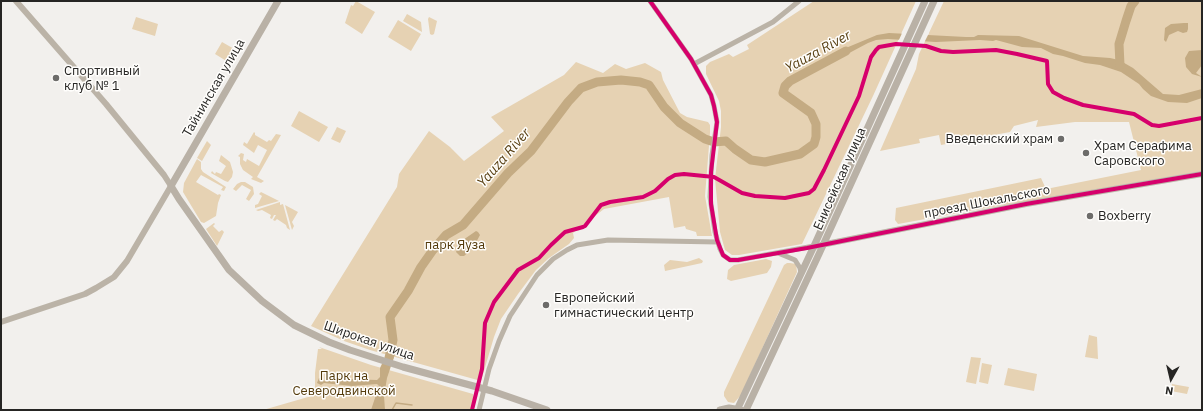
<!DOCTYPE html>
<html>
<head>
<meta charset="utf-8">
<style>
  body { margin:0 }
  #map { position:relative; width:1203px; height:411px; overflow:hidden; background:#f2f0ed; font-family:"IBM Plex Sans",sans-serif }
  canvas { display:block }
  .frame { position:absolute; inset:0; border:2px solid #262523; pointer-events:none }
  .north { position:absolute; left:1151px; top:359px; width:40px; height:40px; -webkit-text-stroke:3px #fffefc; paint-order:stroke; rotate:188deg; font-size:11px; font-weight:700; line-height:16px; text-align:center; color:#262523 }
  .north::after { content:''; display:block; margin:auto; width:14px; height:18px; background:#262523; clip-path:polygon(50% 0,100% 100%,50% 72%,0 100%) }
</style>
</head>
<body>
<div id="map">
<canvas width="1203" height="411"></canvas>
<div class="frame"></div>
<div class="north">N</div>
</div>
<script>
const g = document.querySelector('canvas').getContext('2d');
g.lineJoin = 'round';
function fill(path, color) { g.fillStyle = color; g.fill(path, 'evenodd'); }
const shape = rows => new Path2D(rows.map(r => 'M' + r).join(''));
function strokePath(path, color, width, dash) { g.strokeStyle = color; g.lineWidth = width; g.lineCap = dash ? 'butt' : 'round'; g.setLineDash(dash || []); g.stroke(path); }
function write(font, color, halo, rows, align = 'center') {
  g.font = font + ' "IBM Plex Sans",sans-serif'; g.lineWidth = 3; g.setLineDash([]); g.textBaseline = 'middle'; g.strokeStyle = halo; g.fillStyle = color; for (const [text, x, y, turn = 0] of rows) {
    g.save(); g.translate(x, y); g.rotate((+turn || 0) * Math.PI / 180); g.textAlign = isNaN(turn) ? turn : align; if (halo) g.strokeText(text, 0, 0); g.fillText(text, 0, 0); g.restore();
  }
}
const green = shape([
  [356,1,375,12,362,34,345,23,351,5,353,6],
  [814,1,916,1,873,96,802,244,739,255,732,255,725,250,720,232,715,179,721,127,721,111,719,101,706,74,706,66,710,62,729,54,733,57,749,49,747,45],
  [944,1,1202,1,1202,171,981,209,898,224,895,220,896,208,1041,178,1046,189,1141,170,1129,122,1075,122,1036,127,1038,120,1014,126,1010,132,941,145,939,135,919,139,920,143,880,151,916,69,919,54],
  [407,14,421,22,422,32,403,21],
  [136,17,158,24,155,36,132,29],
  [429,17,437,21,434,34,432,35,430,34,428,19],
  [398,20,421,34,411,51,388,37],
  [222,42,236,50,228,62,215,54],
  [576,62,603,73,615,64,626,69,645,63,661,72,663,80,680,113,687,117,708,122,710,125,710,133,705,196,712,236,697,236,696,232,686,229,685,226,674,228,669,197,604,209,573,233,574,238,569,244,549,258,536,270,518,294,501,319,494,337,481,381,370,350,344,341,311,326,397,187,399,174,429,131,450,147,464,161,504,131,491,117,564,75],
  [299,111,328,127,319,142,291,126],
  [337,127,346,131,340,143,331,139],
  [254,132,255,133,255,135,267,142,269,140,271,141,276,134,281,135,257,177,264,181,261,183,251,179,253,177,243,170,240,164,240,157,238,156,241,153,244,154,243,160,246,162,247,159,259,166,267,150,258,145,254,153,243,145,244,142,247,144],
  [207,141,211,145,202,161,197,158],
  [221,155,230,162,233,172,232,177,228,182,225,181,211,173,212,171,215,174,216,172,221,174,226,166,219,161],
  [197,159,201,162,201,169,203,172,226,187,224,191,221,190,223,187,201,175,196,182,218,195,219,194,221,195,218,203,216,216,204,223,201,222,183,192,184,183],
  [241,182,245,182,253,187,254,194,249,201,246,199,251,190,242,185,236,191,233,189,237,184],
  [261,192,279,201,255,208,255,205,258,204,262,196,259,194],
  [280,202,280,205,283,204,290,230,287,228,286,225,277,219,275,221,273,220,276,215,274,215,272,219,270,218,271,215,262,210,258,211,256,210],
  [285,205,298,212,292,222,294,226,292,230],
  [214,223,215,224,213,226,219,232,222,230,224,232,217,246,206,229],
  [699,258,703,261,702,263,665,271,664,265,670,260,687,262],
  [766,259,772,261,771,267,767,273,731,281,727,279,728,270,734,265],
  [787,263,790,263,796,264,797,272,741,395,734,403,728,402,724,396,724,392,784,265],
  [1089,335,1097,337,1098,359,1085,357],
  [319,347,371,365,473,394,474,399,471,410,263,410,315,395,315,373,318,349,322,349],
  [971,357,981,358,976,384,966,382],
  [982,363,992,365,988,384,979,382],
  [1008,368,1037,374,1034,391,1004,385],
  [1172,384,1189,387,1187,394,1171,391]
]);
const water = shape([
  [1184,23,1188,23,1188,29,1187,32,1183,33,1178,31,1169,35,1166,42,1164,40,1165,28,1171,24],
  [889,33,966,37,974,37,978,35,1019,36,1083,56,1110,58,1119,60,1133,68,1163,94,1179,95,1202,89,1202,98,1187,103,1168,102,1151,96,1143,89,1139,84,1121,72,1100,65,1085,63,1063,56,1053,54,1041,48,1022,47,996,40,993,41,980,40,936,42,888,39,876,40,868,43,838,59,836,55,836,53,841,50,877,35],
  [1202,50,1202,65,1196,73,1202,77,1192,74,1186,67,1185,58,1189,51],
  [476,231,478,232,480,235,473,248,464,256,460,256,456,252,458,247,463,240],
  [392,346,395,354,387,378,384,396,385,410,371,410,379,386,377,384,352,386,324,383,321,385,317,383,319,378,325,381,348,379,377,380,380,377,380,368,389,349]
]);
const pier = shape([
  [903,31,929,33,924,43,898,42]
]);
const stream = shape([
  [392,410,396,403,412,405]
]);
const river = shape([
  [1120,65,1119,44,1126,21,1131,6,1135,1],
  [389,358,393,340,390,317,408,291,421,267,433,250,446,235,463,225,508,173,531,151,568,102,581,88,597,82,621,80,640,82,649,85,664,107,680,123,705,139,714,142,726,141,735,149,751,160,765,162,800,154,814,144,816,137,816,124,811,113,783,93,785,86,790,81,846,51]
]);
const minor = shape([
  [650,1,691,59,711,95,714,106,717,122,712,155,710,197,715,232,720,249,723,255,730,260,738,260,814,246,816,247],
  [694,64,773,22,799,1],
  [778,253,795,260,800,268,801,273],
  [479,410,489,369,499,341,510,316,537,275,553,259,567,250,577,245,608,240,718,242]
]);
const tertiary = shape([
  [821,245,1026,204,1202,174],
  [1,322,85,294,96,288,114,277,127,261,171,186,164,175,106,104,16,1]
]);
const secondary = shape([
  [278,1,171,186,179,199,229,270,262,301,294,325,329,342,350,350,403,367,492,391,547,410],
  [720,410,729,408,741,410],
  [737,410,814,246,925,1],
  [746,410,819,254,934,1]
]);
const cycleway = shape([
  [650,1,691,59,711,95,714,106,717,122,711,172,711,204,717,240,723,255,730,260,738,260,807,248,1026,204,1202,174],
  [472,410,482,369,485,323,494,302,518,270,539,258,551,245,565,232,583,227,585,226,601,205,610,202,643,197,655,191,668,179,675,175,684,174,714,177,742,193,755,196,785,198,809,193,814,189,824,170,859,96,871,57,876,50,879,47,896,44,926,46,941,51,953,52,996,50,1017,54,1047,61,1048,84,1053,92,1064,98,1083,105,1134,114,1152,125,1159,126,1202,118]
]);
const markers = [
  [56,78,4,"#6d6c6a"],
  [1061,139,4,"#6d6c6a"],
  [1086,153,4,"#6d6c6a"],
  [1090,216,4,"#6d6c6a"],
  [546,305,4,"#6d6c6a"]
];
const poiNames = [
  ["Спортивный",64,71],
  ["клуб № 1",64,86],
  ["Введенский храм",1053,139,"right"],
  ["Храм Серафима",1094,146],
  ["Саровского",1094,161],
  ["Boxberry",1098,216],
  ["Европейский",554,298],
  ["гимнастический центр",554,313]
];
const streetNames = [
  ["Тайнинская улица",214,88,-60],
  ["Енисейская улица",840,179,-66],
  ["проезд Шокальского",987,202,-11],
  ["Широкая улица",369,341,19]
];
const parkNames = [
  ["парк Яуза",455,245],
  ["Парк на",344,376],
  ["Северодвинской",344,391]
];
const waterNames = [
  ["Yauza River",818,52,-29],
  ["Yauza River",504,158,-49]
];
fill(green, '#e6d2b3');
fill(water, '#c4ab83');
fill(pier, '#f2f0ed');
strokePath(stream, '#c4ab83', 1.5);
strokePath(river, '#c4ab83', 9);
strokePath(minor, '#bbb3a7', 5);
strokePath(tertiary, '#bbb3a7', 6);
strokePath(secondary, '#b9b1a6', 7);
strokePath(cycleway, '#d6006c', 4);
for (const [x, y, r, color] of markers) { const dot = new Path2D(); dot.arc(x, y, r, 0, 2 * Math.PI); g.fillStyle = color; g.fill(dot); strokePath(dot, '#fffefc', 1.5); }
write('13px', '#262523', '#fffefc', poiNames, 'left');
write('13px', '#262523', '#fffefc', streetNames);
write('13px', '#533a0b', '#fffefc', parkNames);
write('italic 14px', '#594013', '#fffefc', waterNames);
</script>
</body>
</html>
